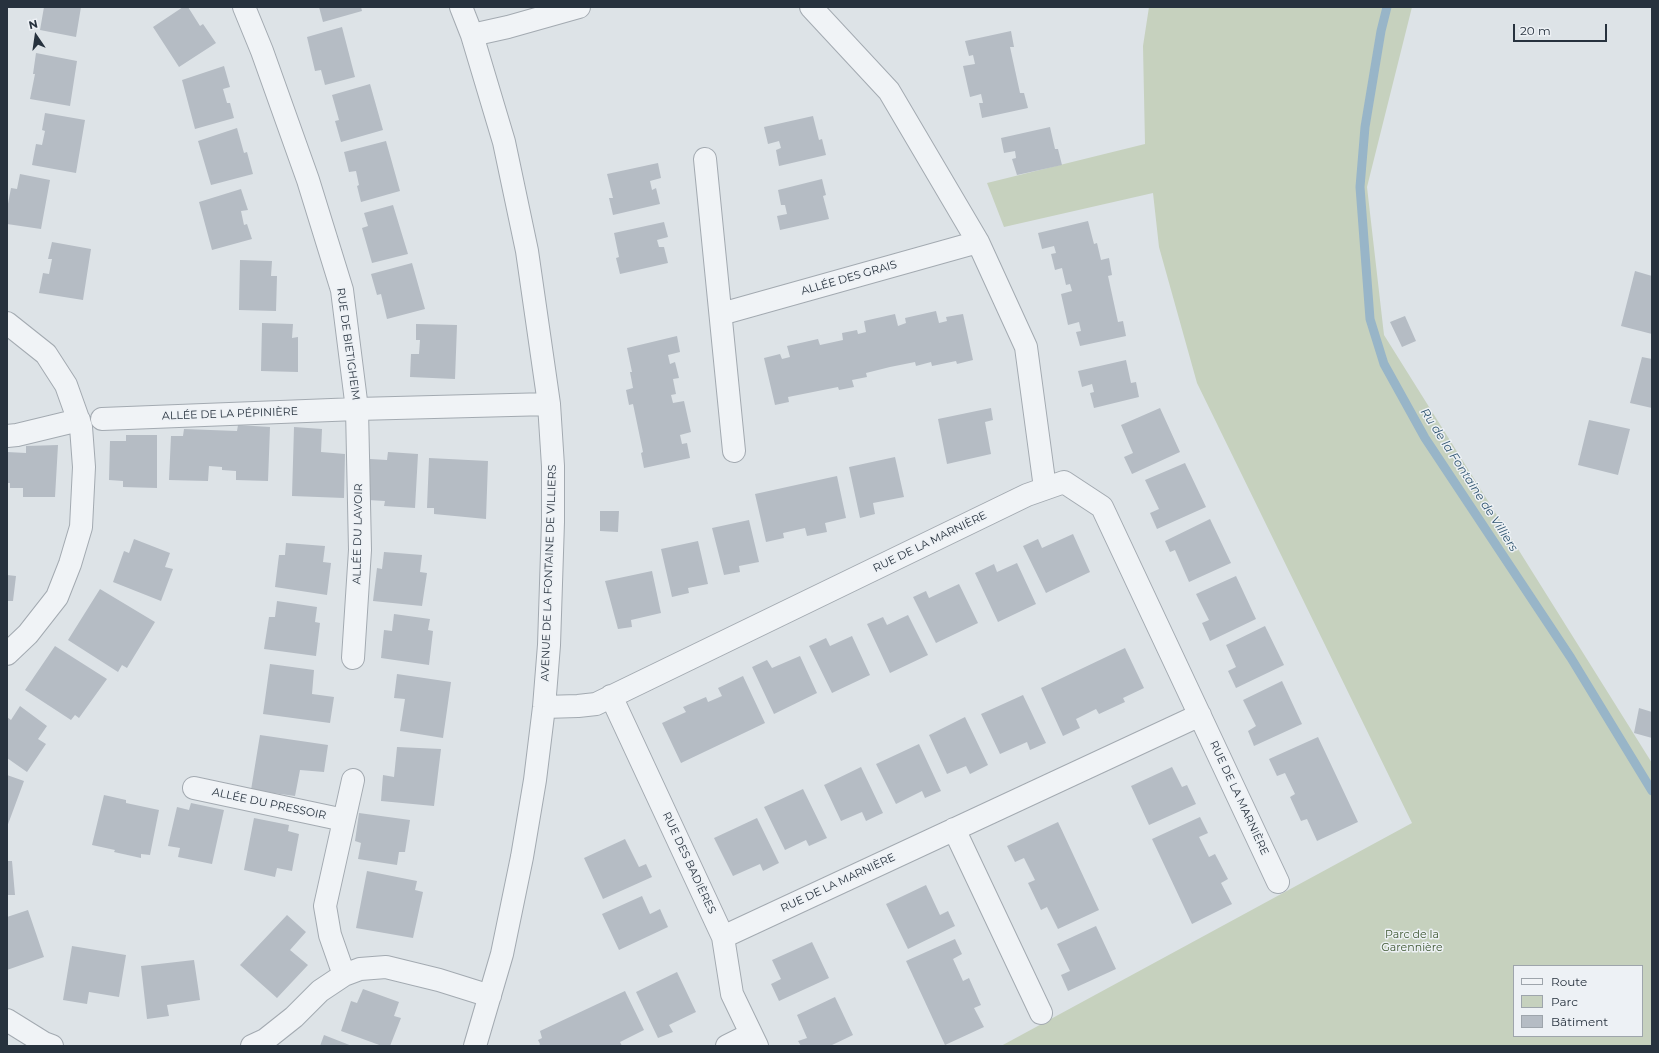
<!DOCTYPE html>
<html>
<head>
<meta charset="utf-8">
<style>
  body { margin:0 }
  #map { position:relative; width:1659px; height:1053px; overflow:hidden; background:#dde3e7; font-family:Montserrat,sans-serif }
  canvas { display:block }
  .frame { position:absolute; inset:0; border:8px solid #27323e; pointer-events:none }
  .legend { position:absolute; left:1513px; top:965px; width:130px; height:72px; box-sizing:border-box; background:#edf1f5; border:1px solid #9ea5ac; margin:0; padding:5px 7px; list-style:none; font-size:12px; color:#27323e }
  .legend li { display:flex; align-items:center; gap:8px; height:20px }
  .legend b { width:20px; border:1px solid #9ea5ac }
  .north { position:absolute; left:16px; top:16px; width:40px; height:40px; -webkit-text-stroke:3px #edf1f5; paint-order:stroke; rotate:347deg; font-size:11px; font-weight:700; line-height:16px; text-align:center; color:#27323e }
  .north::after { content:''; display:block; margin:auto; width:14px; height:18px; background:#27323e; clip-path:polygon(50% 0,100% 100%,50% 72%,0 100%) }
  .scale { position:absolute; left:1513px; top:24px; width:94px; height:18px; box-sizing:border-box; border:2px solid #27323e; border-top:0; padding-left:5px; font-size:12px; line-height:14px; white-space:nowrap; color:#27323e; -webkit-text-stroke:3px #edf1f5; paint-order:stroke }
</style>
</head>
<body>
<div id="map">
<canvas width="1659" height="1053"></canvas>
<div class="frame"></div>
<ul class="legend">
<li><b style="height:5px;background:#f0f3f6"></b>Route</li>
<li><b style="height:11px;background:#c6d1be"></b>Parc</li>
<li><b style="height:11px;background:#b5bcc4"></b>Bâtiment</li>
</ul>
<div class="north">N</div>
<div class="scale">20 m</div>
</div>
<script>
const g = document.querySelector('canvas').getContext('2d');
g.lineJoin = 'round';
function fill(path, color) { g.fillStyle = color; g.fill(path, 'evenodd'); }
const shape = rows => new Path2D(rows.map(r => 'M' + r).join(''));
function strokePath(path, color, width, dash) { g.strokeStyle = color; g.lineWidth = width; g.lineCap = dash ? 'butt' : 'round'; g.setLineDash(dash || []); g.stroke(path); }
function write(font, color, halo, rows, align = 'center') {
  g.font = font + ' Montserrat,sans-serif'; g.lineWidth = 3; g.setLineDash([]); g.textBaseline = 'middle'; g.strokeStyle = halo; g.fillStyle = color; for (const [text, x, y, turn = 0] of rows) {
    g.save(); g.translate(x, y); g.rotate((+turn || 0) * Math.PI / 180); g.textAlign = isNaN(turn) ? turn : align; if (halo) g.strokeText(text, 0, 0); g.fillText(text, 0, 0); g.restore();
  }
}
const green = shape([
  [1149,7,1412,7,1367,187,1384,335,1652,763,1652,1046,1001,1046,1412,823,1197,383,1159,247,1153,193,1004,227,987,183,1145,144,1143,46],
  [1514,966,1642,966,1642,1036,1514,1036]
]);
const stream = shape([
  [1387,7,1381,31,1365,127,1360,187,1370,319,1384,364,1425,438,1571,658,1652,791]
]);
const building = shape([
  [44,7,81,7,76,37,40,30],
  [183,7,188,7,200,26,203,24,216,43,179,67,153,27],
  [319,7,361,7,362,11,323,22],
  [342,27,355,77,325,85,321,70,315,71,307,37],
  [1011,31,1014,47,1010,47,1020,93,1024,93,1028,108,982,118,979,103,983,103,981,94,970,97,963,66,975,64,973,55,969,56,965,41],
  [36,53,77,61,70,106,30,99,35,74,33,74],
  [224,66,230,87,223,89,227,103,230,103,234,118,195,129,182,80],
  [370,84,383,130,341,142,335,121,339,120,332,95],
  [45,113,85,120,76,173,32,165,36,144,42,145,45,131,42,130],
  [813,116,819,140,822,139,826,155,779,166,776,150,781,148,779,141,768,144,764,127],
  [1050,127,1055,149,1058,149,1062,165,1017,175,1012,159,1016,158,1015,151,1004,153,1001,138],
  [237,128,244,153,247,152,253,174,211,185,198,141],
  [386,141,400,191,361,202,357,186,359,185,356,171,349,172,344,152],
  [658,163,661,178,650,181,652,190,656,188,660,204,613,215,609,198,613,198,607,174],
  [20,174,50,180,41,229,7,224,7,209,11,188,17,189],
  [822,179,826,195,823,196,829,219,780,230,777,216,787,214,785,205,781,205,778,190],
  [241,189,248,210,241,211,244,225,247,224,252,239,212,250,199,202],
  [393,205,408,254,372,263,362,228,368,226,364,213],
  [1088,221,1094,244,1097,243,1101,260,1109,258,1112,275,1108,276,1118,322,1123,321,1126,336,1080,346,1076,332,1081,331,1079,322,1068,325,1061,294,1072,291,1070,284,1066,285,1062,268,1055,270,1051,254,1056,253,1054,246,1042,249,1038,233],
  [664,222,668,237,657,240,659,247,664,247,668,263,620,274,616,258,619,257,614,233],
  [52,242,91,249,83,300,39,293,43,273,49,274,52,259,48,259],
  [240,260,272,261,271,276,277,276,276,311,239,310],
  [412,263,425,309,387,319,381,294,377,295,371,274],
  [1635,271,1652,276,1652,334,1621,326],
  [936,311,939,323,947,321,946,317,963,314,973,360,957,364,956,361,932,366,931,362,916,366,915,362,890,367,866,373,867,377,852,380,854,387,839,390,838,387,788,397,789,402,775,405,764,358,780,354,782,359,790,357,787,346,818,339,820,345,843,340,842,333,857,330,858,334,866,332,864,321,895,314,898,326,906,323,905,318],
  [1405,316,1416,341,1402,347,1390,322],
  [262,323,293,324,292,338,298,337,298,372,261,371],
  [416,324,457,325,455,379,410,377,411,354,419,354,420,340,416,340],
  [677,336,680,352,668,355,670,364,675,362,679,378,673,379,676,394,671,395,673,403,684,401,691,432,680,435,682,444,687,443,690,458,644,468,641,453,643,452,633,404,629,405,626,390,633,388,630,372,632,372,627,348],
  [1642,357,1652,359,1652,408,1630,403],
  [1126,360,1131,383,1136,382,1139,397,1094,408,1090,393,1094,392,1092,384,1082,387,1078,371],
  [991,408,993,420,985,422,991,454,947,464,938,419],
  [1160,408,1180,452,1132,474,1124,457,1133,453,1121,425],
  [1589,420,1630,429,1618,475,1578,465],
  [238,425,270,427,268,481,236,480,236,471,222,470,222,467,209,466,208,481,169,480,171,436,183,436,184,429,237,431],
  [294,427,322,429,321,452,345,454,344,498,292,496],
  [126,435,157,435,157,488,123,487,123,481,109,480,110,441,126,441],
  [58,445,55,497,23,497,23,488,10,488,10,483,7,483,7,452,26,453,26,446],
  [388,452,418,454,415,508,384,506,385,501,368,500,370,459,387,460],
  [895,457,904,497,873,503,875,514,860,518,849,467],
  [429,458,488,461,486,519,434,514,434,508,427,508],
  [1185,463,1206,507,1157,529,1150,513,1159,509,1145,480],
  [837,476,846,518,825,523,827,532,807,536,805,528,783,533,784,538,766,542,755,494],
  [600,511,619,511,618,532,600,531],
  [1210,519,1231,563,1189,582,1175,550,1170,552,1165,541],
  [749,520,759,562,739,566,740,572,724,575,712,528],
  [1073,534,1090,572,1046,593,1023,546,1038,539,1042,548],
  [134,539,170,553,165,567,173,569,161,601,113,582,124,551,129,553],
  [698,541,708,584,688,588,689,593,672,597,661,549],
  [286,543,325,546,323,562,331,563,327,595,275,587,279,555,285,555],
  [384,552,422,555,420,572,427,573,422,606,373,601,377,568,382,569],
  [1017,563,1036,604,998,622,975,573,994,564,997,572],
  [652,571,661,613,631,620,632,627,618,629,605,581],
  [7,575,16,576,13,601,7,601],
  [1236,576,1256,619,1210,641,1202,623,1209,620,1196,594],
  [959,584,978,623,936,643,913,597,926,591,929,598],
  [100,589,155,622,127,668,122,665,118,672,68,640],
  [277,601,317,607,315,622,320,623,316,656,264,649,269,617,275,617],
  [394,614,430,619,428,630,433,631,429,665,381,658,384,630,392,631],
  [908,615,928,655,890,673,867,624,883,617,887,625],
  [1265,626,1284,665,1236,688,1228,671,1236,667,1226,645],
  [852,636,870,675,832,693,809,646,826,638,830,646],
  [55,646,107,679,79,718,75,715,71,720,25,690],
  [1125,648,1144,688,1123,698,1125,702,1099,714,1096,709,1076,719,1080,728,1063,736,1041,688],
  [800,656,817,693,774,714,752,667,767,660,772,668],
  [270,664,314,670,312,694,334,697,330,723,263,714],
  [397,674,451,682,443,738,400,731,405,699,394,698],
  [743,676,765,723,681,763,662,723,686,712,683,707,706,697,708,702,722,696,718,688],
  [1282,681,1302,724,1254,746,1248,731,1256,726,1243,700],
  [1023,695,1046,743,1030,750,1027,742,1000,754,981,714],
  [20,706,47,726,38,739,46,744,27,772,7,758,7,717,11,720],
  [1639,708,1652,712,1652,738,1634,733],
  [965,717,988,765,970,774,966,766,947,774,929,735],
  [260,735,328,745,324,772,300,770,295,796,251,790],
  [1318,737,1358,822,1317,841,1307,819,1301,821,1290,797,1295,794,1285,773,1277,776,1269,759],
  [919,744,941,791,925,798,922,791,896,804,876,764],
  [397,747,441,749,434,806,381,801,383,775,394,777],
  [861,767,883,813,866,821,862,812,841,821,824,785],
  [1172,767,1182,787,1187,785,1196,804,1149,825,1131,786],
  [7,775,24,781,7,827],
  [803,789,827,838,809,846,806,840,785,850,764,807],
  [104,795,126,800,126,803,159,810,150,855,141,854,141,858,114,852,115,850,92,845],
  [191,803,224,810,212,864,178,857,180,848,168,846,177,807,189,810],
  [359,813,410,820,405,852,399,852,397,865,358,859,361,843,355,841],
  [1200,817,1208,833,1199,837,1209,857,1215,854,1228,879,1221,883,1232,904,1192,924,1152,839],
  [254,818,289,825,288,831,299,834,292,871,277,868,275,877,244,870],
  [757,818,779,863,763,871,760,864,733,876,714,838],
  [1058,822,1099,910,1058,929,1047,907,1041,910,1028,883,1035,880,1024,858,1015,862,1007,846],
  [625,839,639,867,646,864,652,877,603,899,584,858],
  [7,861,12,861,15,895,7,895],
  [367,871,417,881,415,890,423,892,413,938,356,928],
  [926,885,940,915,948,911,955,926,908,949,886,904],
  [642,896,650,914,660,909,668,927,619,950,602,914],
  [28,910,44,957,7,970,7,917],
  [287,915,306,932,290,950,308,965,277,998,240,965],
  [1096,926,1116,969,1068,991,1061,975,1070,971,1057,944],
  [955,939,962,954,953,959,963,981,969,978,981,1005,974,1008,984,1027,945,1045,906,961],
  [812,942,829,978,779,1001,771,984,781,979,772,960],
  [72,946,126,955,119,997,89,992,87,1004,63,1000],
  [194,960,200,1000,167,1005,169,1016,147,1019,141,966],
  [677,972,696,1012,669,1025,673,1032,658,1038,636,992],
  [363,989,399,1002,394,1016,401,1018,390,1046,382,1046,341,1031,351,1001,357,1003],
  [625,991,644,1030,620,1042,622,1046,539,1046,540,1044,538,1040,542,1038,540,1031],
  [835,997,853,1035,830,1046,801,1046,798,1041,807,1038,797,1015],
  [324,1035,352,1046,320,1046]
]);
const minor = shape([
  [244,7,262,51,308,180,342,290,357,409,549,404],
  [461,7,472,35,504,142,527,251,549,404,553,466,553,522,549,645,544,707,535,780,522,857,502,954,475,1046],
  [811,7,889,91,978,242,1026,347,1045,488],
  [472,35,508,27,579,7],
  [705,159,734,451],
  [721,314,978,242],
  [7,323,46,354,66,385,81,427,84,467,81,527,70,564,57,597,28,634,7,654],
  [102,419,357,409,360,550,353,658],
  [7,436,17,435,79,420],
  [611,696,723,937,732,994,757,1046],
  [544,707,578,706,596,704,1027,495,1064,482,1102,507,1278,882],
  [194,788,344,820],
  [954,829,1041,1013],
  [723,937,1200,715],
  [344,975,330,935,325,906,353,780],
  [7,1020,44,1043,52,1046],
  [252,1046,265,1040,294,1017,320,991,344,975,360,969,386,967,439,980,490,996],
  [727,1046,751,1034]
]);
const streetNames = [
  ["ALLÉE DES GRAIS",849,278,-16],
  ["RUE DE BIETIGHEIM",348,344,82],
  ["ALLÉE DE LA PÉPINIÈRE",230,414,-2],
  ["ALLÉE DU LAVOIR",358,534,-89],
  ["RUE DE LA MARNIÈRE",930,542,-26],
  ["AVENUE DE LA FONTAINE DE VILLIERS",549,573,-88],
  ["RUE DE LA MARNIÈRE",1239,798,65],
  ["ALLÉE DU PRESSOIR",269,804,12],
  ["RUE DES BADIÈRES",689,863,65],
  ["RUE DE LA MARNIÈRE",838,883,-25]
];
const parkNames = [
  ["Parc de la",1412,935],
  ["Garennière",1412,948]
];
const waterNames = [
  ["Ru de la Fontaine de Villiers",1469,480,57]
];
fill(green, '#c6d1be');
strokePath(stream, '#98b5c8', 9);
fill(building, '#b5bcc4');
strokePath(minor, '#a3aab1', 24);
strokePath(minor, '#f0f3f6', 22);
write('11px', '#27323e', '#edf1f5', streetNames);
write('11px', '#405934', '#edf1f5', parkNames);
write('italic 12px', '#315671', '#edf1f5', waterNames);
</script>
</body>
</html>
